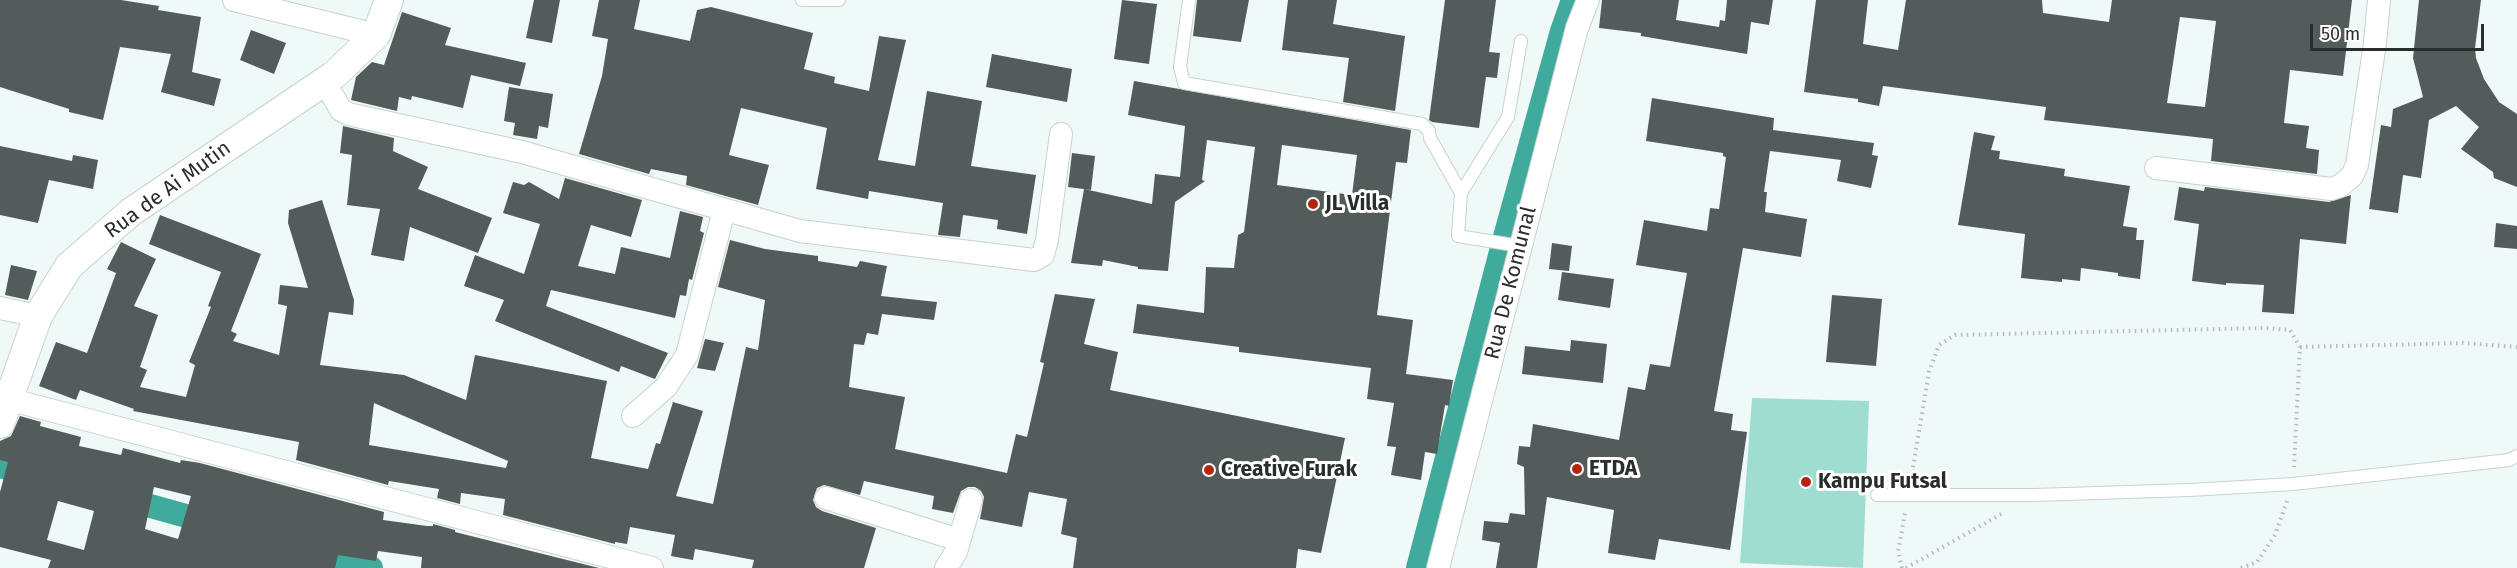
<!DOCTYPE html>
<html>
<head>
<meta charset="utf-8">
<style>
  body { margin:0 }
  #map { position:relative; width:2517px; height:568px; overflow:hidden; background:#effaf8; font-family:"Fira Sans",sans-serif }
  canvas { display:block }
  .scale { position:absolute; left:2310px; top:24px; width:174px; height:27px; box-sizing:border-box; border:3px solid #292d2c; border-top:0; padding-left:8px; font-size:18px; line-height:21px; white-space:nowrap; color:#292d2c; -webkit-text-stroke:4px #fff; paint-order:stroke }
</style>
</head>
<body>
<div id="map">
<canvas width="2517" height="568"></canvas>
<div class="scale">50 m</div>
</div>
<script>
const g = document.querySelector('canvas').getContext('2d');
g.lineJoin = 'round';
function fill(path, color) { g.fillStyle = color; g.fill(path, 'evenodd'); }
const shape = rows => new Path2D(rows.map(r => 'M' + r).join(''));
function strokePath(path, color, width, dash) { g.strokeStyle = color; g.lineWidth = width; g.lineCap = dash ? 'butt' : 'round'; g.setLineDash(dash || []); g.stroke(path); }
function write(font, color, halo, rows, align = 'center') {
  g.font = font + ' "Fira Sans",sans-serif'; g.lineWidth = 6; g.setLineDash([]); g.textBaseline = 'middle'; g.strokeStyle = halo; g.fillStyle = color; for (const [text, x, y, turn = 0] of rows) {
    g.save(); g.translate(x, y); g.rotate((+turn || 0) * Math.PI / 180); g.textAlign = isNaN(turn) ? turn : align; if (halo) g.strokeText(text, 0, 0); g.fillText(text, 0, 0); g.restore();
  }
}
const green = shape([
  [1752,398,1869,401,1863,568,1740,563]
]);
const canal = shape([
  [0,466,38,476],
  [118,497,215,524],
  [306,550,371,568],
  [1418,568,1503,244,1562,31,1573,0]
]);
const building = shape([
  [0,0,121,0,159,6,158,10,201,17,192,72,221,79,214,106,161,92,171,54,120,47,103,120,69,112,69,109,0,87],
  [534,0,560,0,552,43,526,38],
  [599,0,640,0,634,29,690,41,697,10,711,7,813,33,804,69,835,77,834,83,869,91,879,36,906,40,878,160,915,166,927,91,982,101,971,166,1036,175,1027,234,997,229,998,220,963,215,960,237,938,235,943,203,869,191,868,199,816,189,827,128,741,108,729,155,769,165,758,205,686,185,687,176,651,169,649,174,579,154,602,76,608,39,592,36],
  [1122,0,1157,4,1149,64,1114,59],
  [1197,0,1249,0,1241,42,1193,36],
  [1288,0,1337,0,1333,24,1405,36,1395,111,1343,102,1349,58,1282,50],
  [1445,0,1496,0,1489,52,1500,53,1497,78,1486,77,1479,128,1432,122,1429,120],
  [1602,0,1679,0,1676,20,1719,27,1720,20,1725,21,1727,0,1773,0,1769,25,1751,22,1747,54,1641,36,1641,33,1599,28],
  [1816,0,1868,0,1863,44,1898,50,1906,0,2042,0,2043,13,2109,22,2112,0,2352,0,2343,76,2290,70,2284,123,2309,126,2306,148,2319,150,2317,174,2211,161,2213,139,2044,120,2046,107,1883,86,1879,106,1858,102,1858,99,1804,92],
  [2180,17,2216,21,2205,107,2167,103],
  [2419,0,2481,0,2475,48,2476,58,2484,79,2499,102,2517,114,2517,187,2494,178,2493,172,2461,149,2479,127,2456,106,2429,120,2421,178,2403,175,2398,213,2369,209,2381,125,2391,127,2393,109,2423,97,2413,58],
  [402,12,451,28,445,45,526,63,520,86,471,75,463,108,412,96,411,100,399,97,397,111,351,100,356,77,372,62,384,65],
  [251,30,286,43,274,74,240,60],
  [992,54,1072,69,1067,102,986,87],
  [1134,81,1411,130,1407,163,1396,162,1377,315,1413,320,1406,374,1453,380,1449,406,1445,405,1437,454,1425,452,1421,480,1391,475,1396,447,1387,446,1394,403,1367,399,1371,368,1239,352,1239,347,1133,333,1137,304,1204,313,1206,267,1234,268,1238,235,1244,232,1255,147,1207,140,1202,180,1205,181,1175,202,1168,271,1138,269,1138,267,1103,260,1102,266,1071,263,1084,189,1152,204,1155,174,1180,177,1185,126,1128,115],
  [1282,145,1357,155,1352,195,1277,185],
  [509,87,553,94,548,128,539,126,537,139,513,135,515,123,504,121],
  [1652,98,1774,118,1773,130,1874,143,1872,155,1878,156,1871,188,1837,181,1841,160,1770,151,1764,192,1767,192,1765,212,1807,219,1801,257,1743,248,1714,411,1733,414,1731,430,1747,432,1730,550,1659,539,1655,560,1608,553,1614,510,1547,497,1537,568,1496,568,1500,543,1482,540,1484,521,1508,523,1510,513,1525,515,1524,467,1517,464,1519,446,1530,447,1533,424,1619,440,1628,387,1645,390,1650,364,1670,367,1687,273,1636,265,1644,220,1707,231,1710,208,1719,209,1726,157,1723,156,1723,153,1646,141],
  [343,126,394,138,393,151,428,167,418,189,492,218,478,253,410,227,404,261,371,255,380,209,347,205,352,155,340,153],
  [1974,132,1995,136,1991,150,2000,151,1999,159,2065,169,2064,176,2130,186,2123,226,2137,228,2136,240,2144,240,2140,279,2118,276,2118,273,2081,268,2080,281,2062,279,2062,282,2021,278,2025,234,1958,225],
  [0,146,72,161,73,155,98,160,93,189,49,180,38,223,0,215],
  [1072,153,1095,156,1091,190,1068,187],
  [565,178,642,200,631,237,591,225,578,266,615,274,621,247,670,258,680,211,703,217,700,231,704,233,692,280,689,279,686,296,680,295,675,318,551,290,546,306,668,353,655,379,621,366,619,372,495,321,504,300,464,286,475,255,524,274,540,224,503,213,513,182,524,185,529,182,559,199],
  [2179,187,2204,191,2205,187,2329,202,2351,195,2346,244,2300,239,2294,314,2262,312,2264,285,2226,283,2226,285,2192,281,2199,224,2174,220],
  [322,200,354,300,353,315,329,312,320,365,404,375,466,400,475,355,607,381,591,458,648,469,656,443,660,444,673,402,703,411,676,496,713,504,746,347,758,350,765,300,718,287,730,240,765,249,818,256,818,261,857,267,860,261,887,266,881,296,937,302,934,320,882,314,878,335,867,333,864,345,854,344,849,387,905,397,895,449,1007,473,1016,434,1027,437,1044,363,1040,362,1055,294,1095,299,1084,344,1118,352,1110,390,1345,438,1321,553,1298,549,1296,568,1073,568,1077,538,1061,534,1067,499,1029,492,1022,527,980,519,984,497,981,491,975,487,968,487,961,491,953,513,932,509,934,496,864,481,860,495,824,485,817,488,813,500,816,507,822,511,876,528,864,568,752,568,754,560,695,549,693,560,671,556,675,535,630,527,627,544,615,542,615,544,503,515,505,499,461,493,460,504,437,498,439,489,389,481,388,485,296,460,299,442,133,411,134,409,80,390,76,400,39,386,56,342,87,353,116,273,107,269,121,242,156,259,134,306,158,315,140,367,147,370,140,387,186,397,195,365,189,362,211,307,208,306,221,272,149,244,160,215,261,254,231,331,237,334,233,341,279,355,287,306,278,304,280,285,308,288,288,223,289,210],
  [374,403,508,461,506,468,369,445],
  [2496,223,2517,226,2517,249,2494,247],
  [1552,243,1572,246,1569,271,1549,269],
  [11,265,37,271,28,300,5,295],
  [1562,272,1614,279,1610,308,1558,300],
  [1832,295,1882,299,1876,366,1826,362],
  [705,339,724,343,715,371,697,368],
  [1571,340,1607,344,1603,383,1522,374,1525,346,1570,351],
  [20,416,41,422,40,426,81,437,79,446,121,455,123,448,180,463,181,460,200,463,384,512,383,520,427,526,433,526,433,524,455,530,455,532,599,568,421,568,422,557,378,551,376,561,338,555,335,568,48,568,51,560,0,547,0,492,8,462,0,460,0,441,11,436],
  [154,487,191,496,178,539,145,529],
  [58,501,94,511,84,550,47,540]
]);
const path = shape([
  [2300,347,2463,343,2517,347],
  [1911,479,1929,372,1939,345,1955,335,2264,328,2290,330,2300,347,2294,467],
  [1902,568,1898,552,1905,513],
  [1906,568,2003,513],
  [2241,568,2257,562,2275,535,2287,501]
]);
const service = shape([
  [802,0,839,0],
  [1189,0,1180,67,1184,83,1422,124,1429,131,1430,138,1461,193,1458,236,1520,246],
  [1461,193,1508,117,1521,41],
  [1877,495,2034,495,2190,490,2293,484,2509,460,2517,456]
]);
const minor = shape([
  [234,0,376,35],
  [324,81,341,110,348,114,522,152,800,231,1034,260,1043,255,1047,240,1061,134],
  [2156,168,2331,189,2340,186,2352,176,2357,165,2375,43,2379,0],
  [0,308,38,316],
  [8,399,652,568],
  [633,416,666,387,687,355,724,210],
  [826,498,959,540],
  [946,568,956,552,971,500],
  [1438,568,1577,28,1588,0]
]);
const tertiary = shape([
  [0,424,38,316,69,266,131,212,334,75,376,35,389,0]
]);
const markers = [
  [1313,204,6,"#b3260d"],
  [1577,469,6,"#b3260d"],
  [1209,470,6,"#b3260d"],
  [1806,482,6,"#b3260d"]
];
const streetNames = [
  ["Rua de Ai Mutin",168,190,-36],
  ["Rua De Komunal",1511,283,-76]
];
const poiNames = [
  ["JL Villa",1325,204],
  ["ETDA",1589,469],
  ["Creative Furak",1221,470],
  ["Kampu Futsal",1818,482]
];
fill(green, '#9fddd1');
strokePath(canal, '#40ab9c', 24);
fill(building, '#535c5a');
strokePath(service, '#c7d2d0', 14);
strokePath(minor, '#c7d2d0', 24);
strokePath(tertiary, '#c7d2d0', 30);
strokePath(path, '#b2bbb9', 4, [1.5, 4.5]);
strokePath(service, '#fff', 12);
strokePath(minor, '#fff', 22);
strokePath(tertiary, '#fff', 28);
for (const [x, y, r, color] of markers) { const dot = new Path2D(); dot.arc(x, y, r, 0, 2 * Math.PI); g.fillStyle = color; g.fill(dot); strokePath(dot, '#fff', 2); }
write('21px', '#292d2c', '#fff', streetNames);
write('bold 21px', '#292d2c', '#fff', poiNames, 'left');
</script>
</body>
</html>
